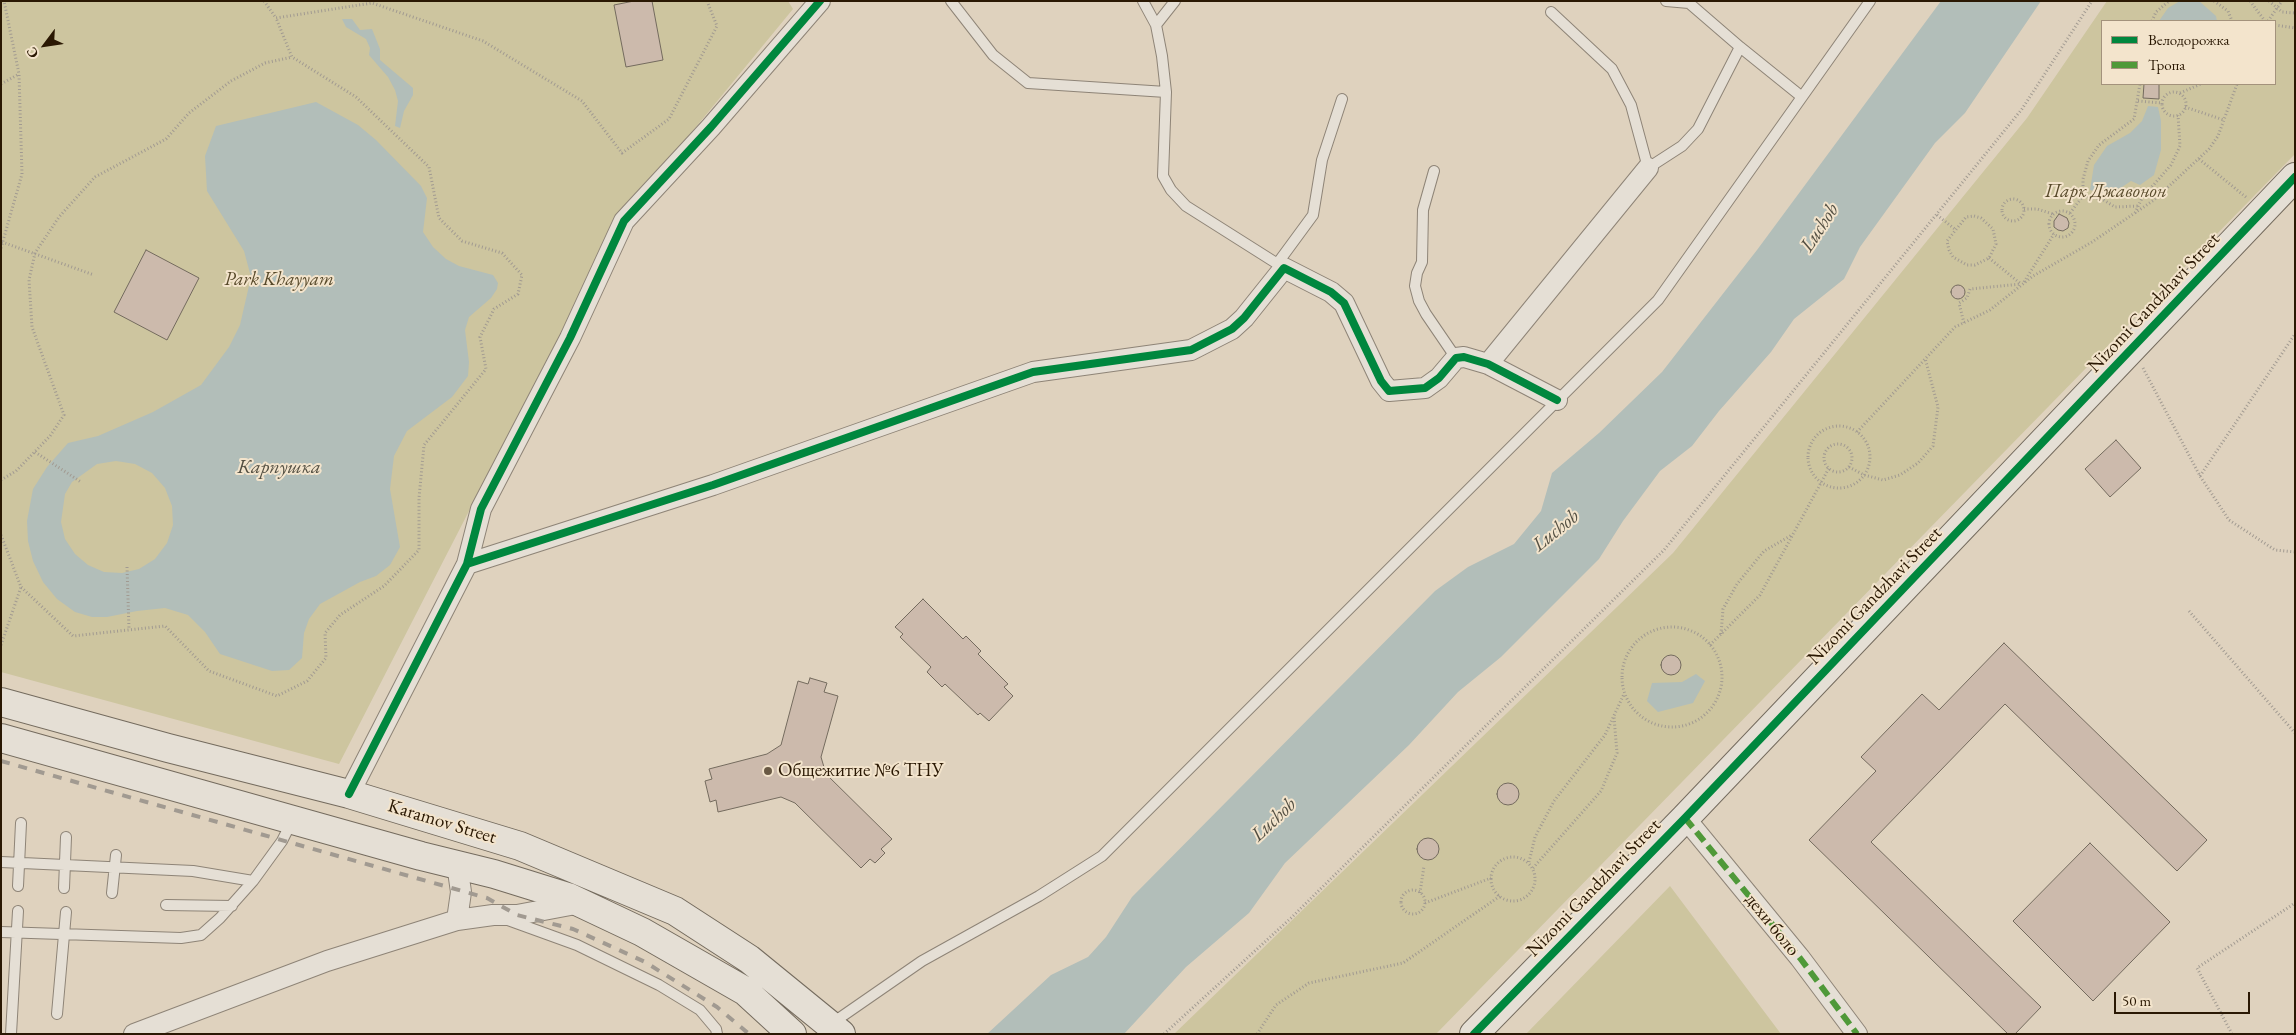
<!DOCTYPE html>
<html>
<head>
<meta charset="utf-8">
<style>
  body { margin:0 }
  #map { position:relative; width:2296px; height:1035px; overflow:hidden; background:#dfd2be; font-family:"EB Garamond",serif }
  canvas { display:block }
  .frame { position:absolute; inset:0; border:2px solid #2a1803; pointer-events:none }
  .legend { position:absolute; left:2101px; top:20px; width:175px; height:65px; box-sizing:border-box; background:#f3e4cc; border:1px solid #a3927c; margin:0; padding:6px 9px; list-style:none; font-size:15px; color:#2a1803 }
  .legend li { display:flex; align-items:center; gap:10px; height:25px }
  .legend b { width:25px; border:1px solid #a3927c }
  .north { position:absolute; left:20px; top:20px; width:50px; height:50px; -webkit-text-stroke:4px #f3e4cc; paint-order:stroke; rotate:239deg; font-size:14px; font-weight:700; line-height:20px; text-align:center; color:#2a1803 }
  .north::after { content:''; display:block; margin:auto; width:18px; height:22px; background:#2a1803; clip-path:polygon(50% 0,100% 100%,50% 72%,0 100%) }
  .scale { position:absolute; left:2114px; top:992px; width:136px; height:22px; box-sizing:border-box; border:2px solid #2a1803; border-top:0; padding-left:6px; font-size:15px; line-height:18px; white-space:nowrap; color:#2a1803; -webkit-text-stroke:4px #f3e4cc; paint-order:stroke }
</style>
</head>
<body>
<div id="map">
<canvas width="2296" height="1035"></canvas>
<div class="frame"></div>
<ul class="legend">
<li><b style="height:6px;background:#00873e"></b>Велодорожка</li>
<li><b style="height:6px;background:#4f9939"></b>Тропа</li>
</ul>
<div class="north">С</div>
<div class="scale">50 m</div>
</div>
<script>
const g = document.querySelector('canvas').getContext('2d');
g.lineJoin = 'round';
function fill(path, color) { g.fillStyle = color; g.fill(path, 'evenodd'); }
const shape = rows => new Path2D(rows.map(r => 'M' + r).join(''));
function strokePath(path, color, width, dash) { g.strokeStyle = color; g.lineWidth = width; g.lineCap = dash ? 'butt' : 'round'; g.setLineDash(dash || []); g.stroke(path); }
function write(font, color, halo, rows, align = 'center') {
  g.font = font + ' "EB Garamond",serif'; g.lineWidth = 4; g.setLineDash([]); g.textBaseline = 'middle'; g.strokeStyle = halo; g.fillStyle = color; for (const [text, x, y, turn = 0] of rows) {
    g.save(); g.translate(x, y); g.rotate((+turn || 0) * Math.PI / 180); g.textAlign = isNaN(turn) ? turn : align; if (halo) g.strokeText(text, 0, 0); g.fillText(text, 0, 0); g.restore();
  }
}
const green = shape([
  [1,1,788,1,793,9,677,150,621,210,603,242,590,289,469,511,339,764,1,672],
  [2107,1,2295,1,2295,154,1436,1034,1174,1034,1673,553,2027,118],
  [2102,21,2275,21,2275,84,2102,84],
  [1670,886,1781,1034,1526,1034]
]);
const water = shape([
  [1941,1,2041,1,1965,113,1935,143,1860,247,1844,279,1794,319,1771,352,1719,411,1692,446,1660,471,1623,521,1599,559,1501,657,1458,692,1409,745,1285,863,1249,913,1186,967,1124,1034,987,1034,1051,975,1088,957,1106,937,1132,897,1435,591,1468,567,1514,544,1541,511,1552,473,1599,433,1662,372,1757,250],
  [2180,1,2199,1,2216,16,2217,21,2159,21,2168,8],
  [342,19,352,19,360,30,372,29,380,49,380,60,413,88,413,95,404,111,400,128,395,126,398,101,395,90,388,77,369,55,370,48,366,39,346,27],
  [316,102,358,125,376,140,421,186,427,198,423,232,433,247,446,259,459,266,493,275,498,283,497,289,491,298,469,317,465,330,469,362,468,376,452,397,407,431,394,456,390,489,400,547,390,565,376,576,360,582,320,604,309,619,304,633,302,658,289,670,272,671,220,654,205,632,188,615,165,608,137,611,107,617,92,617,75,612,57,599,43,582,33,561,28,541,27,521,33,489,47,467,68,443,98,436,153,412,201,385,229,347,240,325,251,277,244,251,207,191,205,156,216,126],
  [116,461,135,464,152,473,165,488,172,506,173,525,167,543,155,559,139,569,122,573,104,572,88,565,75,554,65,539,61,522,65,494,72,482,97,464],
  [2148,106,2158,107,2161,121,2161,150,2154,175,2140,185,2131,181,2122,187,2106,194,2090,190,2094,165,2107,146,2130,133,2142,121],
  [1696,674,1705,681,1693,703,1658,712,1647,701,1652,683,1682,682]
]);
const building = shape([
  [634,1,652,1,663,60,626,67,614,5,634,1],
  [2144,84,2159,84,2159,99,2143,98,2144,84],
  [2059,214,2067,218,2069,223,2068,228,2063,231,2058,230,2054,227,2054,221,2059,214],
  [146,250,199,278,167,340,114,312,146,250],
  '1951 292a7 7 0 1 1 14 0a7 7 0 1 1-14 0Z',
  [2116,440,2141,468,2110,497,2085,469,2116,440],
  [923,599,963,639,966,636,981,651,978,654,1008,684,1004,687,1013,696,989,721,980,713,978,715,945,684,942,687,927,672,931,667,900,637,903,634,895,627,923,599],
  [2004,643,2207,840,2177,871,2005,704,1871,842,2041,1007,2015,1034,2008,1034,1809,840,1876,771,1861,757,1922,694,1939,710,2004,643],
  '1661 665a10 10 0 1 1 20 0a10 10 0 1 1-20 0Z',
  [810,678,827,683,824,692,838,696,821,757,826,774,892,839,881,849,885,853,875,863,870,859,861,868,795,803,781,797,718,812,716,800,710,802,705,781,712,779,709,769,767,754,781,745,798,681,808,684,810,678],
  '1497 794a11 11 0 1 1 22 0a11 11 0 1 1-22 0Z',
  '1417 849a11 11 0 1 1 22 0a11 11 0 1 1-22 0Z',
  [2090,843,2170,922,2093,1001,2013,921,2090,843]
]);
const path = shape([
  [264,1,276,18,372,3,483,41,582,101,622,153,669,119,717,26,707,1],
  [2214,1,2228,11,2232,21],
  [2250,1,2265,21],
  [2269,1,2282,12,2295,13],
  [2152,21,2156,12,2169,1],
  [2268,21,2282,1],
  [2275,25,2295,28],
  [1,84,19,74],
  '2162 104a12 12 0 1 1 24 0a12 12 0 1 1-24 0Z',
  [2180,93,2201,84],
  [2138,101,2162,103],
  [2185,107,2224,120],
  [2199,159,2247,198],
  [2083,196,2102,199,2115,207,2138,206],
  '2002 210a11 11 0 1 1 22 0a11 11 0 1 1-22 0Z',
  [2024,209,2037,209,2053,214],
  '2049 224a13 13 0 1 1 26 0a13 13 0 1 1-26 0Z',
  [2070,213,2083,196,2083,179,2088,161,2099,145,2134,119,2140,84],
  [2135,213,2142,198,2171,165,2180,146,2178,115],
  [1937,215,1956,230],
  [1974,216,1981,218,1993,229,1996,244,1989,258,1975,265,1967,265,1953,257,1949,250,1947,241,1966,217,1974,216],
  [2,242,94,275],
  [1,248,22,174,19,74,4,1],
  [1989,258,2021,284],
  [2024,282,2054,234],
  [1964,323,1959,303,1967,298,1970,289,2021,284],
  [2143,368,2200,476,2229,520,2275,550,2295,552],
  '1808 457a31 31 0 1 1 62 0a31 31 0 1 1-62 0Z',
  [1857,432,1955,327,1990,310,2033,276,2092,242,2154,200,2209,149,2218,136,2237,84],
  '1824 458a14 14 0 1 1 28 0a14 14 0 1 1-28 0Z',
  [35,452,81,482],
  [1849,467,1864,475,1883,480,1900,475,1918,463,1933,446,1938,407,1925,358],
  [2200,476,2295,334],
  [1,480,16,471,50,436,64,415,32,327,29,280,35,253,59,217,95,177,166,139,189,113,231,81,265,63,292,57],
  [1,535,21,587,73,636,165,626,209,671,277,696,307,681,326,658,325,633,340,615,384,586,419,550,419,498,424,445,486,369,480,337,494,309,518,294,522,275,502,253,462,241,439,218,429,167,356,97,292,57,276,18],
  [127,567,129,629],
  [2189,611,2295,733],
  '1622 677a50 50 0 1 1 100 0a50 50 0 1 1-100 0Z',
  [1721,634,1723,609,1737,584,1764,551,1792,535],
  [1,645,21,587],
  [1710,645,1760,595,1829,468],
  '1491 879a22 22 0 1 1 44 0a22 22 0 1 1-44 0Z',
  [1529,862,1535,837,1554,801,1605,735,1624,694],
  [1533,868,1601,791,1617,753,1614,717],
  '1401 902a12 12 0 1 1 24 0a12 12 0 1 1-24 0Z',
  [1420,893,1424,866],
  [1425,903,1491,878],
  [1164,1034,1291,918,1664,550,2022,109,2092,1],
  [1257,1034,1276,1005,1309,983,1403,963,1500,896],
  [2232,1034,2197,968,2295,903]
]);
const lane = shape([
  [951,1,993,55,1028,83,1166,92],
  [1143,1,1156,25,1162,56,1166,92,1163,176,1171,190,1186,206,1284,268],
  [1666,1,1689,3,1740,47],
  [1551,12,1612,69,1631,105,1648,168,1682,146,1698,129,1740,47,1802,97],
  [1156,25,1175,1],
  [1434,171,1423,210,1422,262,1417,273,1415,286,1419,301,1426,314,1456,358],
  [1277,264,1313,215,1322,160,1342,99],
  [1,862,193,871,253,881],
  [18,886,21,823],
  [64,888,66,837],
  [112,893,116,855],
  [166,905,232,906],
  [508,920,577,945,659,985,700,1010,716,1029,717,1034],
  [1,932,181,938,201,935,220,918,253,881,282,841,292,821],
  [57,1014,66,912],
  [831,1024,922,961,1039,896,1102,856,1658,300,1870,1],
  [11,1034,18,911]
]);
const street = shape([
  [1488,364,1648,168],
  [467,564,713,485,1033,372,1191,350,1232,329,1244,318,1284,268,1331,292,1344,303,1381,381,1389,391,1425,388,1439,378,1456,358,1464,357,1488,364,1557,400],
  [349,794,467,564,481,509,570,338,624,221,711,127,820,1],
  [1685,818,1800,958,1857,1034],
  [457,920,461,892,457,864],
  [134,1034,327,961,457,920,493,915,517,915,581,903]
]);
const secondary = shape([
  [1,702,168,748,349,794,520,846,675,911,749,959,841,1034],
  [1,738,421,856,494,874,568,897,642,932,745,991,792,1034],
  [1474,1034,1685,818,2295,177]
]);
const rail = shape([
  [1,761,487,898,517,915,573,929,645,962,717,1007,749,1034]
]);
const quiet = shape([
  [1685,818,1800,958,1857,1034]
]);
const cycleway = shape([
  [467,564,713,485,1033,372,1191,350,1232,329,1244,318,1284,268,1331,292,1344,303,1381,381,1389,391,1425,388,1439,378,1456,358,1464,357,1488,364,1557,400],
  [349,794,467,564,481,509,570,338,624,221,711,127,820,1],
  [1474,1034,1685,818,2295,177]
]);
const markers = [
  [768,771,5,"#695944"]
];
const parkNames = [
  ["Парк Джавонон",2106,192],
  ["Park Khayyam",279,280]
];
const streetNames = [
  ["Nizomi Gandzhavi Street",2154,303,-47],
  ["Nizomi Gandzhavi Street",1875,596,-46],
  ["Karamov Street",442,822,17],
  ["Nizomi Gandzhavi Street",1594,888,-46],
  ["дехи боло",1772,925,51]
];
const poiNames = [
  ["Общежитие №6 ТНУ",778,771]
];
const waterNames = [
  ["Luchob",1820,228,-57],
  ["Карпушка",279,468],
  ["Luchob",1556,531,-39],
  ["Luchob",1274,820,-43]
];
fill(green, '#cdc59f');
fill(water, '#b2beb9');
fill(building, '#ccbaac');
strokePath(building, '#746b5e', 1);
strokePath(lane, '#8e8477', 12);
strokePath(street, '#8e8477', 22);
strokePath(secondary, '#746b5e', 30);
strokePath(path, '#a19a91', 3, [1, 2.5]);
strokePath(lane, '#e5dfd5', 10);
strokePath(street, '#e5dfd5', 20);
strokePath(secondary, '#e5dfd5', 28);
strokePath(rail, '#a19a91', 4, [9, 9]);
strokePath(quiet, '#4f9939', 6, [12, 6]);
strokePath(cycleway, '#00873e', 8);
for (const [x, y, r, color] of markers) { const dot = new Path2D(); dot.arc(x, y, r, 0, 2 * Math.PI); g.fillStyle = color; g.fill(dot); strokePath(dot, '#f3e4cc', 2); }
write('italic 19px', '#57492a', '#f3e4cc', parkNames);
write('19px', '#2a1803', '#f3e4cc', streetNames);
write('19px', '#2a1803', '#f3e4cc', poiNames, 'left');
write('italic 20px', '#534f42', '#f3e4cc', waterNames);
</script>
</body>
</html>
